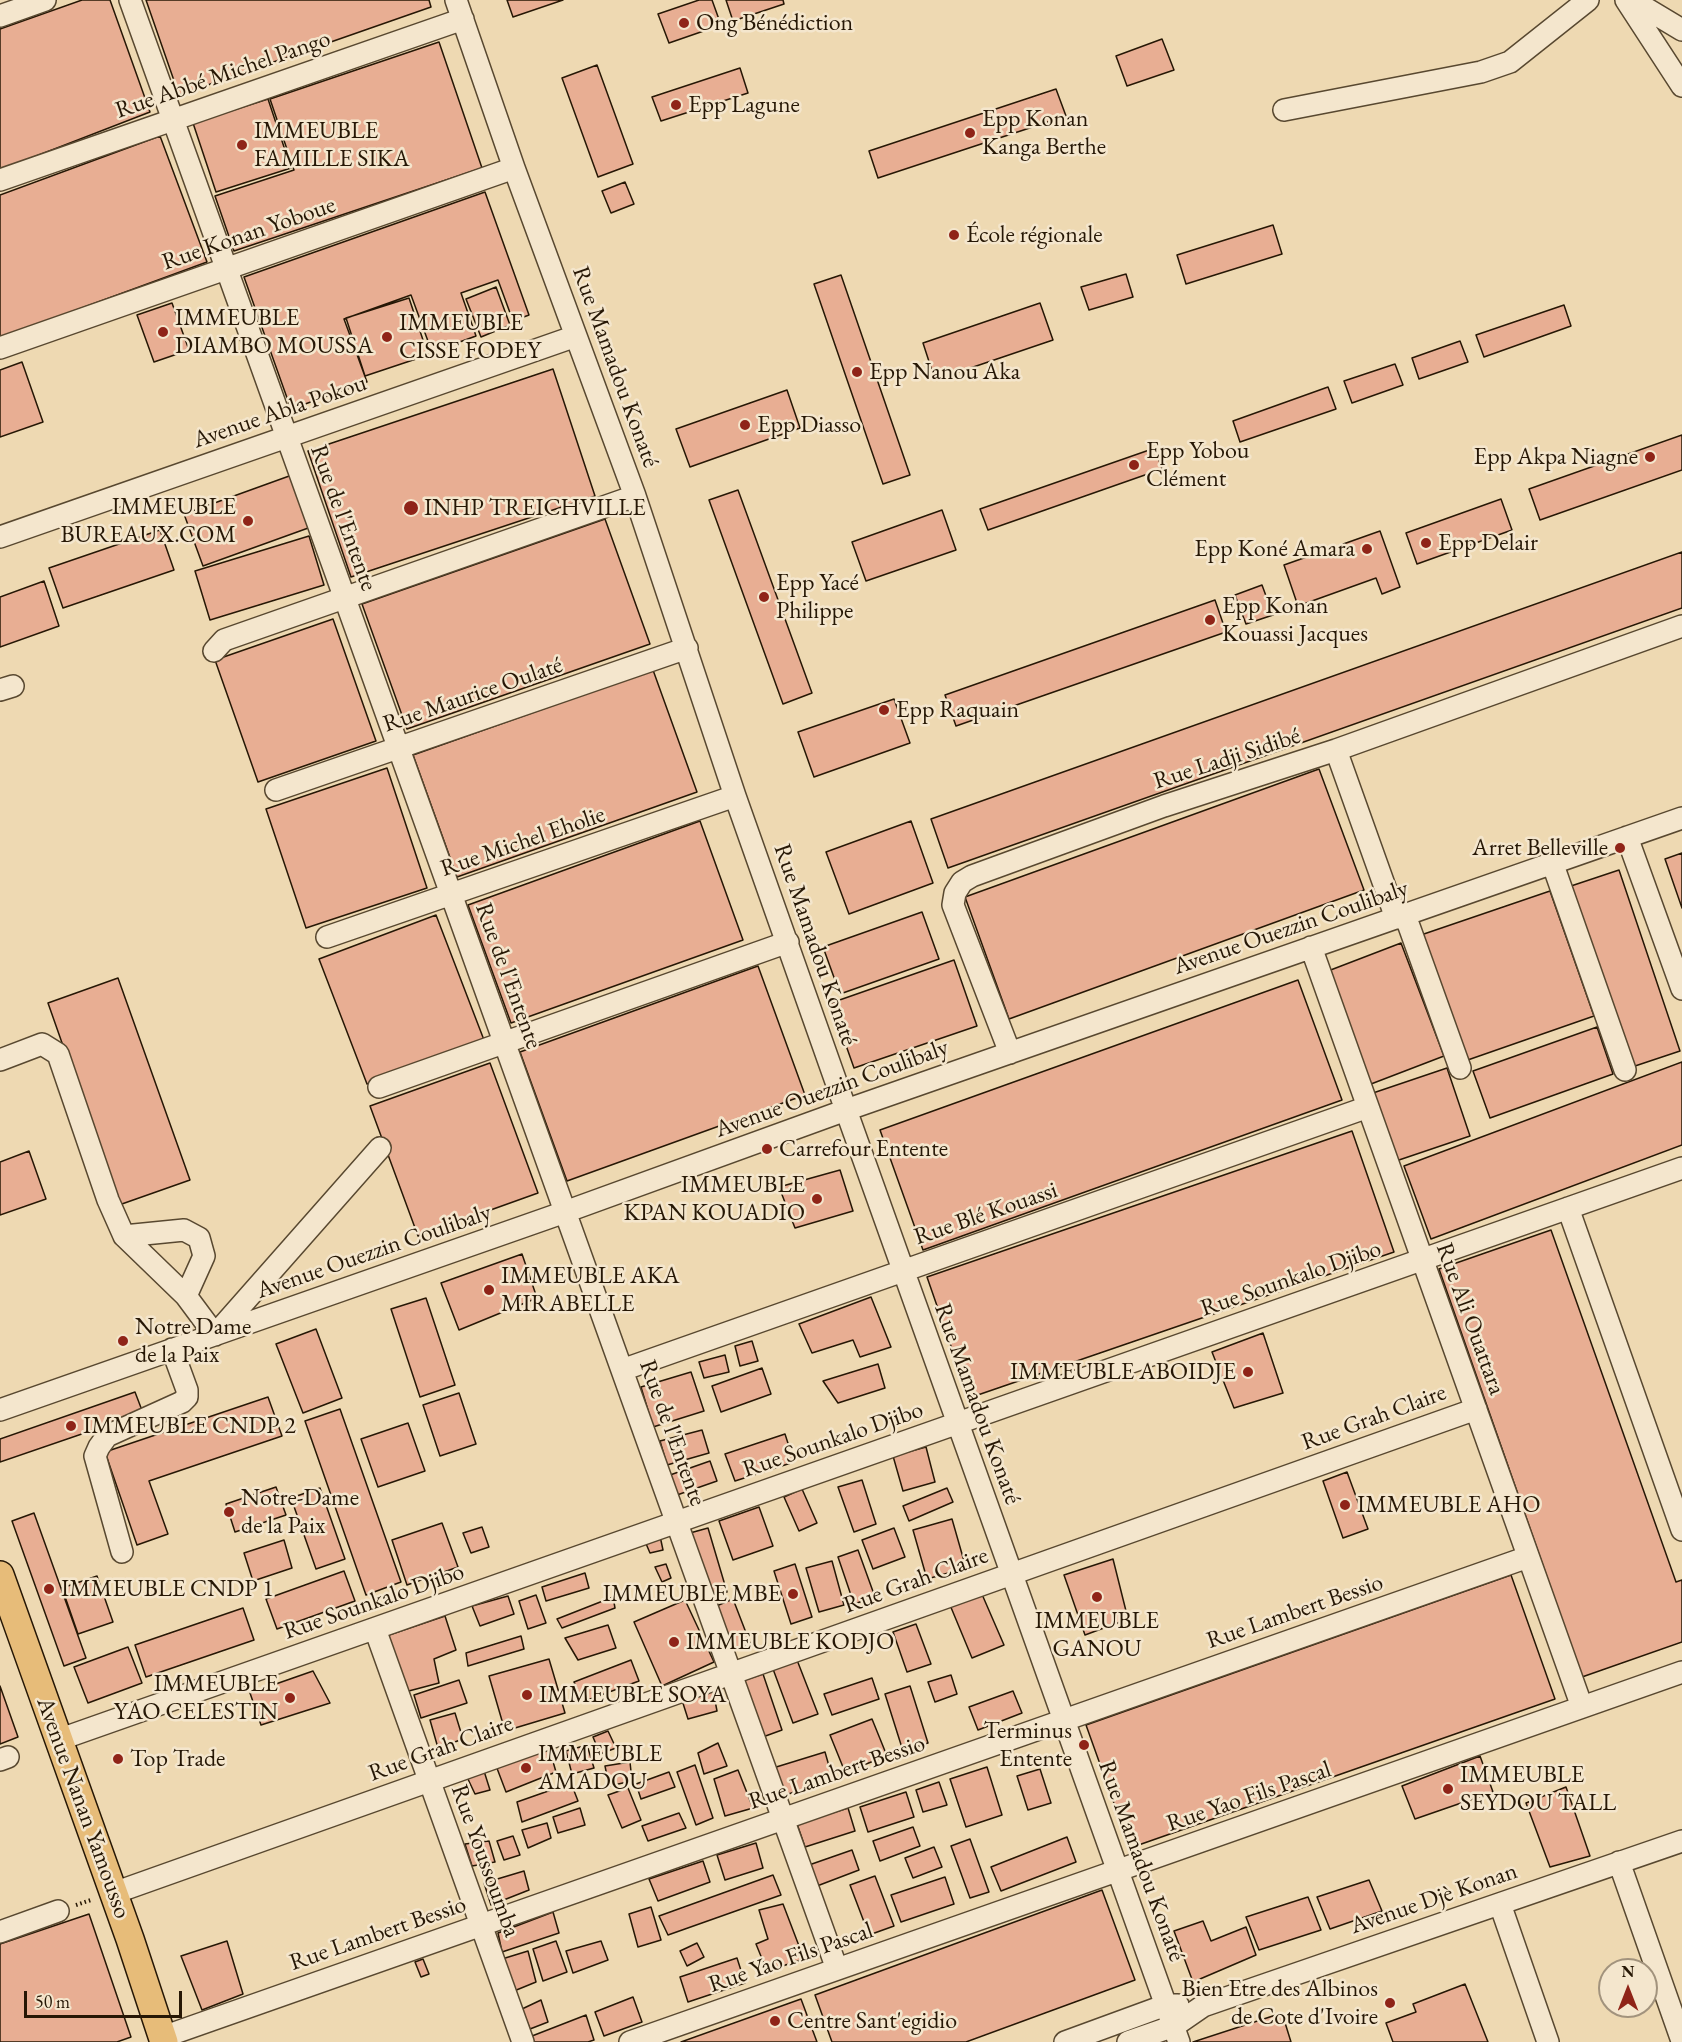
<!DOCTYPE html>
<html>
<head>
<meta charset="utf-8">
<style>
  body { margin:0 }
  #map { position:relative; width:1682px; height:2042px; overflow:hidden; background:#eed9b2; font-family:"EB Garamond",serif }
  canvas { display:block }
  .north { position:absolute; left:1598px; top:1958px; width:60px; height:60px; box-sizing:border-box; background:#f4e6cd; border:2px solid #a2937d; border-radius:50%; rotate:0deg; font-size:16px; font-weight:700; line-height:24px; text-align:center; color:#261705 }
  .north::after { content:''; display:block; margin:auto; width:21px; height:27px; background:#8f2418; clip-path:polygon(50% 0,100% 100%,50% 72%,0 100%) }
  .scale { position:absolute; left:24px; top:1991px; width:158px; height:27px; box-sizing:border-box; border:3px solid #261705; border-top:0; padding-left:8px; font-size:18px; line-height:21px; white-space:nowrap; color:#261705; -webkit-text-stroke:4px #f4e6cd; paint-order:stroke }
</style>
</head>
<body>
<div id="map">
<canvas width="1682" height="2042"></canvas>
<div class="north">N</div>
<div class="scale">50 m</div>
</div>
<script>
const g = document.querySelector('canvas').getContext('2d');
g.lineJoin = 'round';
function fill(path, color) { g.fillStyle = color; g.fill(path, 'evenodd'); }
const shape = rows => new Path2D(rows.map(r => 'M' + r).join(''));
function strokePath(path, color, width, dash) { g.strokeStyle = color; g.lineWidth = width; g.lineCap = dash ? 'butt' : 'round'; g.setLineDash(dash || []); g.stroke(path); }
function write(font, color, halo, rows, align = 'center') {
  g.font = font + ' "EB Garamond",serif'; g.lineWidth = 5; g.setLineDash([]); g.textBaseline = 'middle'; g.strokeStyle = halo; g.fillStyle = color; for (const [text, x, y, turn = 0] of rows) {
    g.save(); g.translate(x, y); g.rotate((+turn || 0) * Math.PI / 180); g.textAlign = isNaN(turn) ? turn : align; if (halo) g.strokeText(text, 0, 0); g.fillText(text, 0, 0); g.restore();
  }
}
const building = shape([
  [82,0,110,0,150,112,0,170,0,29,82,0],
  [146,0,429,0,431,7,179,95,146,0],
  [507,0,563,0,513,17,507,0],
  [699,0,712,0,721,25,669,43,658,14,699,0],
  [726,0,783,0,784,4,733,21,726,0],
  [1162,39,1174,70,1127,86,1116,56,1162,39],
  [439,42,482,168,234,251,215,196,294,170,270,99,439,42],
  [597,65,633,164,598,177,562,78,597,65],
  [740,68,748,93,661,121,652,97,740,68],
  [1056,89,1066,116,878,178,869,151,1056,89],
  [268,99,291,168,216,192,193,123,268,99],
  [160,136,207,262,0,338,0,195,160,136],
  [625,182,634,204,611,213,602,191,625,182],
  [485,192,529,315,513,321,498,280,461,293,476,336,432,352,411,295,344,319,367,382,291,409,244,277,485,192],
  [1273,225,1282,254,1186,284,1177,255,1273,225],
  [1126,274,1133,297,1089,310,1081,287,1126,274],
  [841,275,910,475,883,484,814,284,841,275],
  [496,287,510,325,481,337,466,299,496,287],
  [409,298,428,355,365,376,346,318,409,298],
  [172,303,189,350,154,362,137,315,172,303],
  [1040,303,1053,340,935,380,923,343,1040,303],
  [1564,305,1571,326,1484,357,1476,335,1564,305],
  [1460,341,1468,362,1419,379,1412,358,1460,341],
  [22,362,43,422,0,437,0,370,22,362],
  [1395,364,1403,385,1352,403,1344,381,1395,364],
  [553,369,595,496,351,577,308,451,553,369],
  [1328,387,1336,409,1240,442,1233,421,1328,387],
  [787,390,800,428,690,467,676,429,787,390],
  [1682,435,1682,470,1540,520,1529,489,1682,435],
  [1155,448,1162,469,988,530,980,509,1155,448],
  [292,475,311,527,203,566,184,514,292,475],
  [738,490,812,693,783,704,709,500,738,490],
  [1501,499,1512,530,1417,564,1406,533,1501,499],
  [942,510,956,550,866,581,852,542,942,510],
  [605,519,650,644,407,729,362,604,605,519],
  [160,530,174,570,63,608,49,568,160,530],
  [1380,531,1400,587,1382,594,1376,578,1298,606,1284,565,1380,531],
  [309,536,324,585,210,620,195,571,309,536],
  [1682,552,1682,608,948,868,931,819,1682,552],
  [44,581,59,626,0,647,0,597,44,581],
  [1262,585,1273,615,1246,624,1235,595,1262,585],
  [1215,600,1226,632,956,726,945,695,1215,600],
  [333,619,376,741,258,782,215,660,333,619],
  [653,670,697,792,457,877,413,755,653,670],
  [894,699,910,743,814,777,798,732,894,699],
  [387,768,427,888,306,928,266,809,387,768],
  [1319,769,1364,890,1009,1019,965,897,1319,769],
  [700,821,743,940,511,1023,468,905,700,821],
  [911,821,933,883,849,914,826,852,911,821],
  [1682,853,1682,908,1665,859,1682,853],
  [1619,870,1680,1051,1629,1068,1568,887,1619,870],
  [1550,891,1594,1016,1462,1062,1418,936,1550,891],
  [922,912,939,959,840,994,823,947,922,912],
  [436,915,484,1040,367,1084,319,959,436,915],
  [1401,943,1444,1056,1371,1084,1328,971,1401,943],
  [954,960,977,1026,854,1068,831,1003,954,960],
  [758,966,805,1095,567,1181,520,1052,758,966],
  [118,978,190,1180,119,1205,48,1003,118,978],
  [1298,980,1342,1100,923,1250,880,1130,1298,980],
  [1597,1027,1613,1074,1490,1118,1473,1071,1597,1027],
  [1682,1062,1682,1145,1431,1239,1404,1166,1682,1062],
  [490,1063,538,1193,418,1236,370,1106,490,1063],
  [1447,1068,1470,1136,1396,1161,1373,1093,1447,1068],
  [1352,1131,1394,1252,969,1398,927,1277,1352,1131],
  [29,1151,46,1199,0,1215,0,1162,29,1151],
  [840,1170,853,1211,795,1228,779,1187,840,1170],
  [1551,1230,1676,1582,1682,1580,1682,1642,1582,1677,1439,1269,1551,1230],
  [522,1254,537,1298,459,1330,441,1283,522,1254],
  [871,1297,891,1347,860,1357,853,1340,812,1353,799,1324,871,1297],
  [426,1298,455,1385,420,1397,391,1309,426,1298],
  [316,1329,342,1398,303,1413,276,1344,316,1329],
  [1263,1333,1283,1393,1234,1408,1212,1352,1263,1333],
  [752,1341,758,1361,740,1366,735,1346,752,1341],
  [725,1355,729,1372,704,1378,699,1362,725,1355],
  [878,1364,885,1388,838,1403,823,1381,878,1364],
  [762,1368,771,1394,721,1412,712,1386,762,1368],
  [691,1372,704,1411,653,1427,641,1387,691,1372],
  [135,1392,143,1413,0,1462,0,1439,135,1392],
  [459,1393,476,1444,440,1456,423,1405,459,1393],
  [268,1397,282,1436,149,1481,168,1534,137,1545,105,1452,268,1397],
  [340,1409,401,1582,366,1595,305,1421,340,1409],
  [408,1423,425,1471,378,1487,361,1439,408,1423],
  [702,1430,709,1453,667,1465,660,1441,702,1430],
  [785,1434,794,1462,735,1481,725,1454,785,1434],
  [926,1447,935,1482,903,1491,893,1456,926,1447],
  [710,1461,717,1481,677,1495,670,1475,710,1461],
  [1347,1472,1368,1529,1343,1538,1323,1481,1347,1472],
  [862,1480,876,1524,854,1532,838,1487,862,1480],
  [276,1487,286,1515,235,1532,226,1504,276,1487],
  [320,1488,345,1559,316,1569,291,1498,320,1488],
  [947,1488,953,1502,909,1521,903,1506,947,1488],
  [802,1489,817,1523,799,1531,784,1497,802,1489],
  [759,1507,773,1546,733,1560,719,1521,759,1507],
  [34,1513,86,1658,64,1666,12,1521,34,1513],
  [952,1519,966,1568,927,1579,913,1530,952,1519],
  [442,1523,458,1567,407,1585,392,1540,442,1523],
  [482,1527,489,1547,471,1553,463,1533,482,1527],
  [708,1528,727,1592,710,1597,690,1533,708,1528],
  [894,1528,905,1557,873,1569,862,1540,894,1528],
  [660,1536,663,1550,650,1553,644,1539,660,1536],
  [284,1540,292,1568,253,1581,244,1553,284,1540],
  [858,1550,875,1597,854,1604,838,1557,858,1550],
  [1113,1559,1128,1619,1085,1635,1064,1575,1113,1559],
  [832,1561,844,1605,819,1612,806,1568,832,1561],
  [666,1564,671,1578,662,1582,655,1567,666,1564],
  [795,1564,812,1617,791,1624,774,1571,795,1564],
  [344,1571,355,1601,277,1629,266,1599,344,1571],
  [585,1573,589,1588,546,1601,542,1587,585,1573],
  [1511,1575,1555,1699,1130,1848,1086,1725,1511,1575],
  [97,1576,113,1622,78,1634,62,1588,97,1576],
  [981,1592,1004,1645,972,1658,950,1605,981,1592],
  [536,1595,546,1623,528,1629,519,1601,536,1595],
  [508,1596,514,1614,480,1626,472,1606,508,1596],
  [613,1597,615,1608,562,1628,557,1619,613,1597],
  [733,1599,750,1643,731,1651,714,1607,733,1599],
  [685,1600,714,1662,662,1686,634,1622,685,1600],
  [243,1608,254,1640,146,1677,135,1645,243,1608],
  [445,1616,456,1650,434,1659,439,1683,405,1692,386,1636,445,1616],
  [916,1624,931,1664,907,1672,893,1632,916,1624],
  [608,1625,616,1648,578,1660,565,1638,608,1625],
  [521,1636,524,1649,468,1666,466,1653,521,1636],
  [128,1647,142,1683,88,1703,74,1667,128,1647],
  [549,1659,565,1713,505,1731,489,1676,549,1659],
  [631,1660,639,1681,582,1702,574,1682,631,1660],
  [797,1660,818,1714,793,1723,773,1669,797,1660],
  [313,1671,330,1703,261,1725,250,1693,313,1671],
  [763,1674,782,1730,760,1738,742,1681,763,1674],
  [951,1675,957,1694,935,1702,928,1682,951,1675],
  [872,1678,879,1699,832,1715,824,1694,872,1678],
  [459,1680,467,1703,421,1718,414,1695,459,1680],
  [0,1686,18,1737,0,1744,0,1686],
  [910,1686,928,1743,903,1751,885,1694,910,1686],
  [713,1690,717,1711,688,1719,681,1697,713,1690],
  [1013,1691,1022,1713,978,1730,969,1707,1013,1691],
  [455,1713,463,1739,438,1748,430,1720,455,1713],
  [872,1719,887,1756,845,1772,830,1735,872,1719],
  [608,1731,616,1748,600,1754,593,1737,608,1731],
  [718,1743,727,1766,704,1774,698,1753,718,1743],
  [548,1744,556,1772,506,1792,495,1763,548,1744],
  [587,1745,594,1768,572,1774,566,1751,587,1745],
  [825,1752,833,1780,782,1796,773,1768,825,1752],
  [1480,1756,1493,1792,1415,1819,1402,1786,1480,1756],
  [630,1762,632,1781,609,1786,605,1766,630,1762],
  [695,1765,713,1818,696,1825,677,1772,695,1765],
  [987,1767,1002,1815,966,1827,950,1779,987,1767],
  [1040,1769,1051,1803,1028,1810,1017,1776,1040,1769],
  [738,1770,753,1808,725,1816,714,1779,738,1770],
  [484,1771,490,1790,475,1794,467,1777,484,1771],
  [669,1772,675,1787,641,1799,636,1784,669,1772],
  [939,1782,947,1805,923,1812,916,1790,939,1782],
  [571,1783,578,1801,522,1822,517,1802,571,1783],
  [1566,1787,1590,1856,1550,1867,1526,1803,1566,1787],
  [628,1788,641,1820,622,1828,608,1795,628,1788],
  [906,1792,914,1817,868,1832,860,1807,906,1792],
  [580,1808,585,1825,558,1833,553,1817,580,1808],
  [848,1808,855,1831,805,1847,797,1824,848,1808],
  [679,1813,686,1828,648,1841,642,1826,679,1813],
  [547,1823,551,1838,528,1848,522,1830,547,1823],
  [913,1827,920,1846,880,1861,873,1841,913,1827],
  [513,1836,520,1855,504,1860,497,1841,513,1836],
  [1067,1837,1076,1862,1001,1891,991,1867,1067,1837],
  [970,1839,989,1892,970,1898,951,1846,970,1839],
  [489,1841,495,1862,472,1866,465,1844,489,1841],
  [756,1843,763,1868,725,1880,717,1855,756,1843],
  [934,1847,942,1867,913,1878,905,1858,934,1847],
  [852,1850,859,1870,817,1886,809,1865,852,1850],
  [703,1861,710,1882,658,1901,649,1879,703,1861],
  [524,1871,529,1890,491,1905,484,1883,524,1871],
  [773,1875,781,1895,668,1935,659,1916,773,1875],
  [875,1876,894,1926,869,1935,850,1885,875,1876],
  [945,1877,954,1904,901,1922,891,1895,945,1877],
  [1369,1880,1382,1911,1330,1929,1317,1897,1369,1880],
  [1102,1890,1135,1980,966,2042,832,2042,815,1995,1102,1890],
  [1308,1897,1321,1930,1259,1950,1246,1917,1308,1897],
  [783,1904,804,1959,767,1971,756,1944,768,1939,759,1910,783,1904],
  [651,1907,661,1940,638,1947,629,1914,651,1907],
  [553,1912,559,1933,502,1952,498,1933,553,1912],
  [89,1914,131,2037,117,2042,0,2042,0,1944,89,1914],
  [1203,1921,1211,1941,1246,1927,1256,1955,1193,1982,1174,1931,1203,1921],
  [227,1941,243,1994,202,2010,181,1956,227,1941],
  [556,1941,567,1972,543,1981,533,1949,556,1941],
  [601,1941,608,1960,573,1973,566,1951,601,1941],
  [697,1943,704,1957,687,1966,680,1951,697,1943],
  [528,1951,536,1982,514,1991,502,1959,528,1951],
  [737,1958,745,1983,688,2002,680,1977,737,1958],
  [423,1959,429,1974,421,1977,415,1962,423,1959],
  [1465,1984,1488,2042,1393,2042,1386,2023,1416,2012,1413,2004,1465,1984],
  [633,1997,642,2022,604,2036,595,2012,633,1997],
  [801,1999,817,2042,681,2042,801,1999],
  [541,2000,548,2022,530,2029,522,2009,541,2000],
  [1282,2013,1291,2042,1193,2042,1282,2013],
  [586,2015,594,2040,588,2042,534,2042,532,2036,586,2015]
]);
const path = shape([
  [76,1905,91,1900]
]);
const minor = shape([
  [130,0,837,1969],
  [456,0,514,168,635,496,735,796,846,1110,1179,2042],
  [1626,0,1682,86],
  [1632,0,1682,30],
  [0,16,45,0],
  [1284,110,1481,72,1510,62,1588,0],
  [0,180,463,19],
  [0,348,514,168],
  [0,537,576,336],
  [214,651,224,640,635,496],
  [0,690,13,686],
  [1336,750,1396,918],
  [276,790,687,648],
  [1627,837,1682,989],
  [1552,862,1625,1070],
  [1405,915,1460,1068],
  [327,937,735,796],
  [1311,947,1582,1707],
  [1010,1053,953,905,955,893,962,882,972,876,1164,806,1336,750,1682,626],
  [0,1060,42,1044,58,1054,108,1200,124,1236,186,1296,215,1335,380,1148],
  [379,1087,788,942],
  [1568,1208,1682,1530],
  [124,1236,184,1230,199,1238,204,1256,186,1296],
  [622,1370,1368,1107],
  [0,1410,565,1212,846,1110,1682,818],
  [122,1552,95,1456,99,1447,107,1436,182,1402,187,1397,187,1390,172,1349],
  [375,1629,523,2042],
  [58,1740,1682,1168],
  [0,1760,8,1757],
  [1619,1862,1682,2041],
  [114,1893,1476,1409],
  [1500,1904,1548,2042],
  [0,1932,58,1911],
  [163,2037,1528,1557],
  [630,2042,1682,1672],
  [1065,2042,1166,2005,1178,2005],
  [1128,2042,1174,2026,1203,2006,1682,1841]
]);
const major = shape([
  [0,1575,130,1939,164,2042]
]);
const markers = [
  [684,23,6,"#8f2418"],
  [676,105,6,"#8f2418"],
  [970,133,6,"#8f2418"],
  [242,145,6,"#8f2418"],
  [954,235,6,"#8f2418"],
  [163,332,6,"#8f2418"],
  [387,337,6,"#8f2418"],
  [857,372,6,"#8f2418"],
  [745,425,6,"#8f2418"],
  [1650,457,6,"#8f2418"],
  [1134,465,6,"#8f2418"],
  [411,508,8,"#8f2418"],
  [248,521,6,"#8f2418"],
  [1426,543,6,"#8f2418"],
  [1367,549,6,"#8f2418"],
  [764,597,6,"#8f2418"],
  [1210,620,6,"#8f2418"],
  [884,710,6,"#8f2418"],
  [1620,848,6,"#8f2418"],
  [767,1149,6,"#8f2418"],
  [817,1199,6,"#8f2418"],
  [489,1290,6,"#8f2418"],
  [123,1341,6,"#8f2418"],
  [1248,1372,6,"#8f2418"],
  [71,1426,6,"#8f2418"],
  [1345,1505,6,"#8f2418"],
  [229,1512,6,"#8f2418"],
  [49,1589,6,"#8f2418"],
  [793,1594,6,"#8f2418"],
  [1097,1597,6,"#8f2418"],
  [674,1642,6,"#8f2418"],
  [527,1695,6,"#8f2418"],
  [290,1698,6,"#8f2418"],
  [1084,1745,6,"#8f2418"],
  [118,1759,6,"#8f2418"],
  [526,1768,6,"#8f2418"],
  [1448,1789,6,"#8f2418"],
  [1390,2003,6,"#8f2418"],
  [775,2021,6,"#8f2418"]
];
const poiNames = [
  ["Ong Bénédiction",696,23],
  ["Epp Lagune",688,105],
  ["Epp Konan",982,119],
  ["Kanga Berthe",982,147],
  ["IMMEUBLE",254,131],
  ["FAMILLE SIKA",254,159],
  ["École régionale",966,235],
  ["IMMEUBLE",175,318],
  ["DIAMBO MOUSSA",175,346],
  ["IMMEUBLE",399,323],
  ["CISSE FODEY",399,351],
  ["Epp Nanou Aka",869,372],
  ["Epp Diasso",757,425],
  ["Epp Yobou",1146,451],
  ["Clément",1146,479],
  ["Epp Akpa Niagne",1638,457,"right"],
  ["IMMEUBLE",236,507,"right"],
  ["BUREAUX.COM",236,535,"right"],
  ["INHP TREICHVILLE",424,508],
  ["Epp Delair",1438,543],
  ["Epp Koné Amara",1355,549,"right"],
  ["Epp Yacé",776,583],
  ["Philippe",776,611],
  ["Epp Konan",1222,606],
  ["Kouassi Jacques",1222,634],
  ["Epp Raquain",896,710],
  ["Arret Belleville",1608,848,"right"],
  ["Carrefour Entente",779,1149],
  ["IMMEUBLE",805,1185,"right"],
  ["KPAN KOUADIO",805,1213,"right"],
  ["IMMEUBLE AKA",501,1276],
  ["MIRABELLE",501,1304],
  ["Notre Dame",135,1327],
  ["de la Paix",135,1355],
  ["IMMEUBLE ABOIDJE",1236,1372,"right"],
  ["IMMEUBLE CNDP 2",83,1426],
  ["Notre-Dame",241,1498],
  ["de la Paix",241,1526],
  ["IMMEUBLE AHO",1357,1505],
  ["IMMEUBLE CNDP 1",61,1589],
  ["IMMEUBLE MBE",781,1594,"right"],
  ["IMMEUBLE",1097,1621,"center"],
  ["GANOU",1097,1649,"center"],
  ["IMMEUBLE KODJO",686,1642],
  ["IMMEUBLE",278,1684,"right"],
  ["YAO CELESTIN",278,1712,"right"],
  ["IMMEUBLE SOYA",539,1695],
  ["Terminus",1072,1731,"right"],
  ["Entente",1072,1759,"right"],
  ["IMMEUBLE",538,1754],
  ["AMADOU",538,1782],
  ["Top Trade",130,1759],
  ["IMMEUBLE",1460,1775],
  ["SEYDOU TALL",1460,1803],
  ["Bien Etre des Albinos",1378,1989,"right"],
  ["de Cote d'Ivoire",1378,2017,"right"],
  ["Centre Sant'egidio",787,2021]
];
const streetNames = [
  ["Rue Abbé Michel Pango",223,75,-19],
  ["Rue Konan Yoboue",249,234,-19],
  ["Rue Mamadou Konaté",615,367,70],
  ["Avenue Abla Pokou",280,412,-19],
  ["Rue de l'Entente",343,518,70],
  ["Rue Maurice Oulaté",473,695,-19],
  ["Rue Ladji Sidibé",1227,759,-18],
  ["Rue Michel Eholie",523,842,-19],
  ["Avenue Ouezzin Coulibaly",1291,928,-19],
  ["Rue Mamadou Konaté",815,945,71],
  ["Rue de l'Entente",508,976,70],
  ["Avenue Ouezzin Coulibaly",832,1089,-20],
  ["Rue Blé Kouassi",986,1214,-19],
  ["Avenue Ouezzin Coulibaly",374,1252,-19],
  ["Rue Sounkalo Djibo",1291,1279,-19],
  ["Rue Ali Ouattara",1470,1319,70],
  ["Rue Mamadou Konaté",977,1404,70],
  ["Rue Grah Claire",1374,1418,-20],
  ["Rue de l'Entente",672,1433,70],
  ["Rue Sounkalo Djibo",833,1440,-19],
  ["Rue Grah Claire",916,1581,-20],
  ["Rue Sounkalo Djibo",374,1602,-19],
  ["Rue Lambert Bessio",1295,1612,-19],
  ["Rue Grah Claire",441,1749,-20],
  ["Rue Lambert Bessio",837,1773,-19],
  ["Rue Yao Fils Pascal",1249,1797,-19],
  ["Avenue Nanan Yamousso",83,1808,70],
  ["Rue Youssoumba",485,1861,70],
  ["Rue Mamadou Konaté",1141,1861,70],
  ["Avenue Djè Konan",1434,1899,-19],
  ["Rue Lambert Bessio",378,1934,-19],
  ["Rue Yao Fils Pascal",791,1958,-19]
];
fill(building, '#e8ae93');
strokePath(building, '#261705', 1.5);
strokePath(minor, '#584830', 24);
strokePath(major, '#261705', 30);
strokePath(path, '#261705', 4, [1.5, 3]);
strokePath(minor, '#f4e6cd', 21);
strokePath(major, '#e7bc79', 27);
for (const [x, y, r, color] of markers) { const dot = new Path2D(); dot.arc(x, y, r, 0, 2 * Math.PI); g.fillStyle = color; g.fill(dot); strokePath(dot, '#f4e6cd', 2); }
write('24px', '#261705', '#f4e6cd', poiNames, 'left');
write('24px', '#261705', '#f4e6cd', streetNames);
</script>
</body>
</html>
